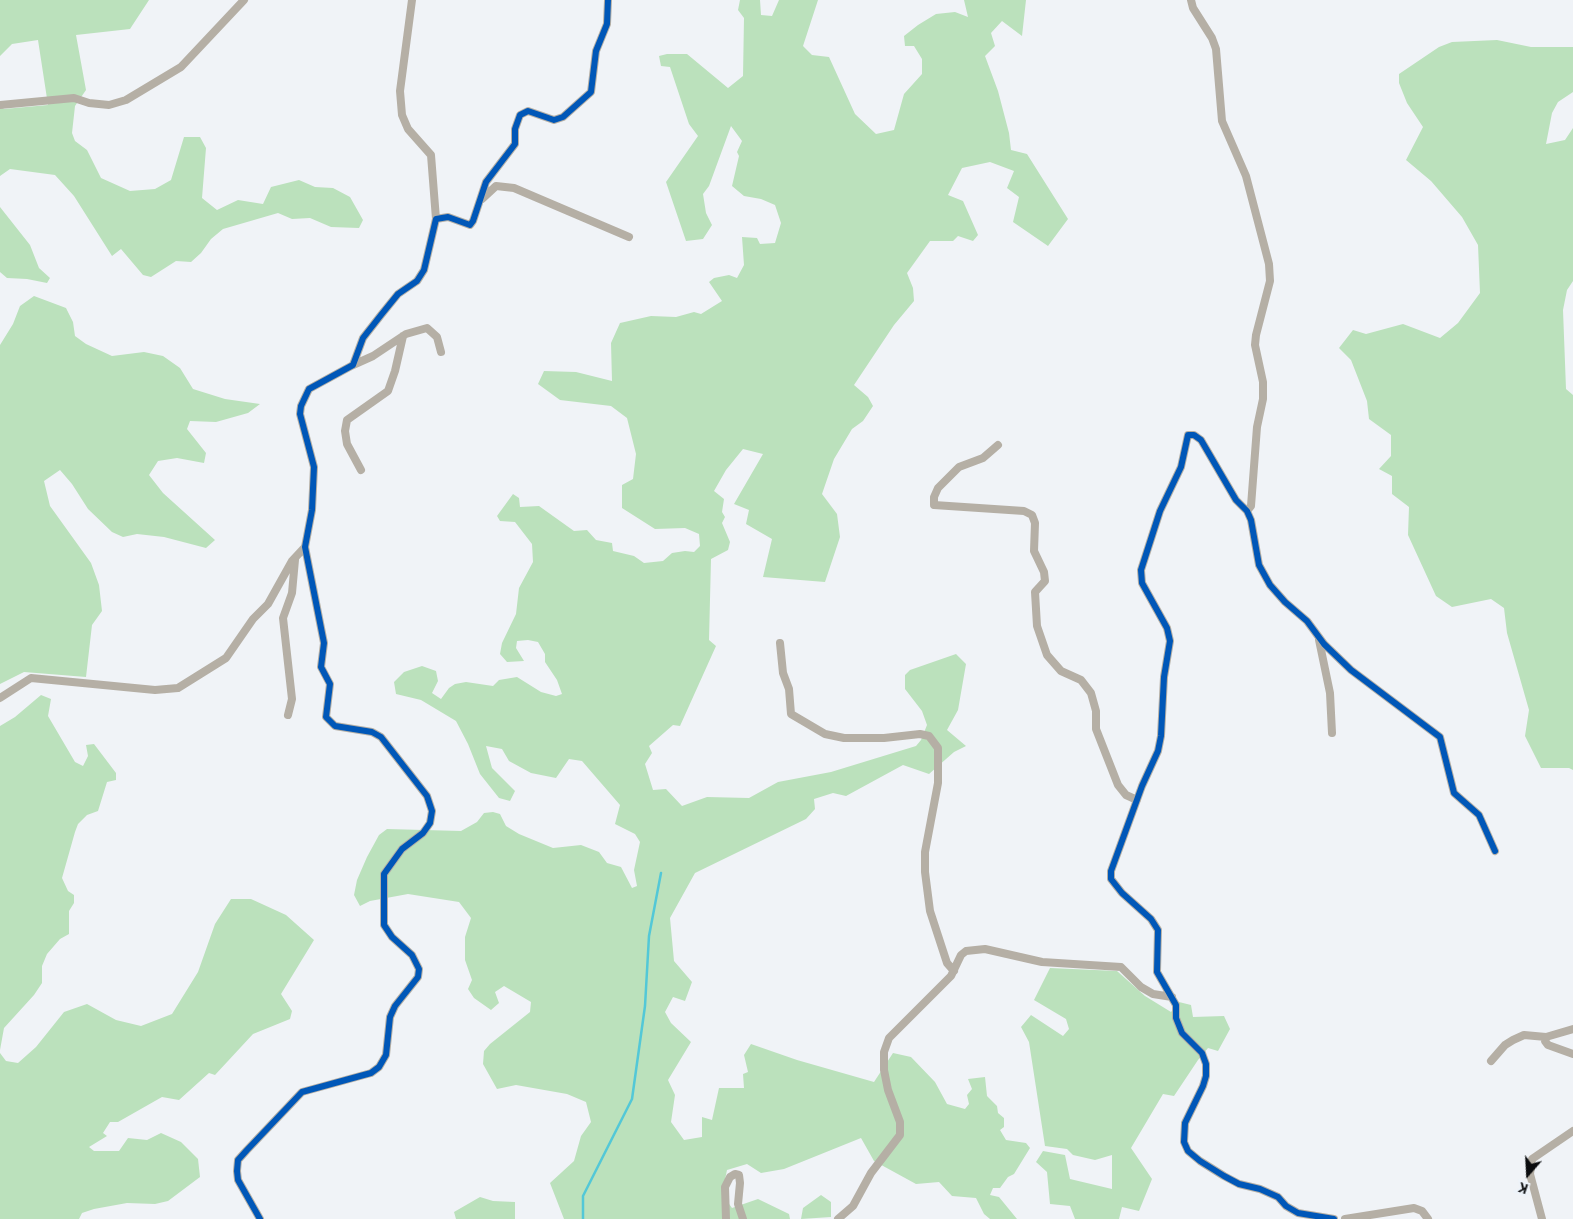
<!DOCTYPE html>
<html>
<head>
<meta charset="utf-8">
<style>
  body { margin:0 }
  #map { position:relative; width:1573px; height:1219px; overflow:hidden; background:#f0f3f7; font-family:"DM Sans",sans-serif }
  canvas { display:block }
  .north { position:absolute; left:1503px; top:1149px; width:50px; height:50px; -webkit-text-stroke:4px #edf3fa; paint-order:stroke; rotate:199deg; font-size:14px; font-weight:700; line-height:20px; text-align:center; color:#0a0c0e }
  .north::after { content:''; display:block; margin:auto; width:18px; height:22px; background:#0a0c0e; clip-path:polygon(50% 0,100% 100%,50% 72%,0 100%) }
</style>
</head>
<body>
<div id="map">
<canvas width="1573" height="1219"></canvas>
<div class="north">K</div>
</div>
<script>
const g = document.querySelector('canvas').getContext('2d');
g.lineJoin = 'round';
function fill(path, color) { g.fillStyle = color; g.fill(path, 'evenodd'); }
const shape = rows => new Path2D(rows.map(r => 'M' + r).join(''));
function strokePath(path, color, width, dash) { g.strokeStyle = color; g.lineWidth = width; g.lineCap = dash ? 'butt' : 'round'; g.setLineDash(dash || []); g.stroke(path); }
const forest = shape([
  [0,0,149,0,130,29,76,35,86,90,75,106,72,133,75,141,87,150,101,178,130,191,155,189,171,180,184,137,200,137,206,148,202,198,217,210,238,200,263,204,271,187,299,180,315,187,333,188,350,197,363,220,359,228,331,227,310,218,292,219,278,213,223,229,211,239,201,253,191,262,176,261,151,277,143,275,121,249,112,256,74,196,55,175,10,169,0,176,0,105,4,109,48,105,38,40,12,44,0,56],
  [740,0,760,0,761,15,772,16,779,0,818,0,803,46,812,55,829,57,855,114,876,134,894,130,904,94,922,74,922,59,914,46,905,46,904,36,918,25,936,14,955,12,968,17,964,0,1026,0,1022,36,1002,21,991,33,995,46,985,56,998,91,1009,133,1011,150,1027,154,1068,219,1048,246,1013,222,1019,197,1007,188,1014,171,990,162,962,168,948,195,963,201,978,235,973,241,958,236,953,241,930,241,907,273,913,288,914,301,894,325,854,385,868,397,873,406,863,421,852,429,834,459,822,494,837,514,840,537,825,582,763,577,772,539,746,524,749,510,734,504,763,454,743,449,726,470,714,491,724,499,722,512,725,517,722,523,730,542,728,550,711,559,709,640,716,646,680,726,673,725,649,746,652,753,645,764,653,790,666,789,682,806,707,797,749,798,778,782,831,772,916,746,921,740,927,725,922,711,905,689,905,675,910,670,956,654,966,664,958,710,947,730,966,746,954,752,929,774,903,765,846,796,833,793,814,799,815,809,806,819,695,873,670,918,674,961,692,982,685,1001,673,997,665,1012,671,1023,691,1042,668,1080,675,1095,671,1122,684,1140,702,1137,702,1117,712,1120,719,1088,744,1088,743,1074,748,1072,744,1055,751,1044,797,1060,874,1082,893,1053,911,1057,935,1082,947,1104,965,1109,969,1104,967,1095,972,1089,968,1079,985,1077,987,1096,997,1106,998,1113,1004,1118,1004,1127,1000,1130,1006,1140,1026,1143,1030,1148,1014,1174,1008,1177,1000,1188,993,1188,990,1195,999,1197,1017,1219,990,1219,984,1214,976,1198,952,1196,939,1182,916,1184,874,1161,861,1138,784,1169,761,1173,747,1164,727,1170,722,1194,732,1208,758,1199,789,1214,790,1219,564,1219,550,1183,574,1161,581,1136,591,1122,586,1102,567,1094,516,1085,497,1089,483,1064,484,1051,490,1044,530,1012,531,1002,504,986,495,992,499,1003,491,1010,474,998,468,989,472,980,465,960,465,937,471,918,459,902,408,894,370,901,360,906,354,895,357,880,367,857,379,835,387,829,461,831,477,822,484,813,493,812,500,814,506,826,519,834,553,848,581,845,599,852,607,863,621,867,632,888,637,886,634,870,640,842,635,834,615,824,620,805,582,761,569,759,556,778,531,773,509,761,502,749,486,746,492,768,515,791,510,801,499,798,480,774,468,744,456,721,421,700,396,694,394,682,404,672,422,666,436,671,438,681,432,693,441,699,449,688,455,684,466,682,493,686,499,680,517,677,541,692,556,696,562,694,557,680,545,662,545,654,538,642,528,640,517,641,516,648,524,661,507,662,500,654,502,643,516,614,519,588,533,562,532,544,515,522,500,521,497,516,513,494,519,498,520,507,539,506,574,531,587,530,596,540,612,543,613,551,634,556,644,563,663,561,672,553,685,551,694,552,700,546,699,534,685,528,655,529,622,508,622,485,633,479,636,454,627,418,611,406,560,400,538,384,544,371,576,372,612,381,611,343,620,323,651,316,676,317,694,312,701,314,722,301,709,282,714,278,729,275,737,278,744,265,742,237,757,238,760,244,775,243,781,223,775,205,761,199,744,196,732,186,739,156,737,152,742,141,731,126,709,186,703,194,706,213,712,225,703,239,686,241,666,182,698,136,689,124,670,67,661,66,659,56,667,54,687,54,728,88,743,76,744,18,738,10],
  [1497,40,1531,47,1573,47,1573,92,1558,102,1552,113,1546,144,1565,140,1573,128,1573,281,1567,290,1563,310,1566,389,1573,395,1573,770,1569,768,1541,768,1525,736,1529,710,1507,633,1504,608,1491,599,1452,607,1436,596,1408,535,1409,507,1392,494,1392,476,1379,469,1391,456,1391,435,1369,419,1367,401,1351,360,1339,348,1353,330,1366,334,1403,324,1440,338,1458,323,1480,293,1478,245,1462,217,1431,181,1406,160,1423,127,1407,103,1399,83,1399,74,1439,47,1452,42],
  [0,207,30,245,39,268,50,278,47,283,27,279,7,278,0,272],
  [34,296,66,308,73,322,75,336,86,344,112,356,144,352,163,356,180,368,193,389,225,399,260,404,248,413,216,422,190,421,187,429,206,453,204,463,177,458,158,461,149,475,163,493,215,540,206,548,164,537,137,534,123,537,112,532,88,509,72,484,60,470,44,481,50,506,91,563,99,585,102,611,92,625,86,677,24,672,0,684,0,345,13,324,20,306],
  [41,695,51,699,48,716,75,762,83,766,88,756,86,745,94,744,116,773,116,780,107,782,98,811,87,815,78,824,75,832,62,878,68,891,74,895,74,903,69,911,69,934,60,939,47,954,42,966,42,983,34,995,4,1028,0,1050,0,726,15,717],
  [231,899,251,899,286,915,314,940,281,994,292,1011,290,1019,253,1034,215,1075,209,1073,179,1100,162,1097,118,1122,110,1122,103,1133,107,1136,89,1147,94,1151,119,1151,128,1138,147,1140,161,1133,181,1142,198,1159,200,1177,168,1201,155,1204,127,1203,94,1209,82,1213,79,1219,0,1219,0,1053,6,1061,18,1063,36,1047,64,1012,87,1004,116,1020,141,1026,172,1014,198,972,215,924],
  [1050,968,1117,971,1145,996,1171,1012,1179,1002,1191,1005,1193,1017,1224,1016,1230,1029,1218,1051,1208,1048,1198,1060,1174,1096,1163,1094,1131,1148,1152,1179,1139,1211,1122,1207,1119,1219,1075,1219,1070,1206,1050,1204,1047,1172,1036,1162,1043,1151,1065,1155,1070,1179,1112,1189,1112,1155,1095,1160,1073,1155,1067,1149,1045,1146,1029,1042,1021,1027,1031,1015,1063,1036,1069,1029,1066,1019,1034,1000],
  [821,1195,831,1202,831,1217,801,1219,803,1208],
  [480,1197,493,1201,515,1202,515,1219,456,1219,454,1212]
]);
const stream = shape([
  [583,1219,583,1196,632,1099,645,1006,649,936,661,873]
]);
const minor = shape([
  [412,0,400,91,402,115,408,129,431,155,436,219],
  [1191,0,1193,8,1212,38,1216,49,1222,121,1246,176,1269,264,1270,281,1256,335,1255,345,1263,382,1263,399,1257,427,1251,506,1247,511],
  [0,105,74,98,89,103,109,105,126,100,181,67,244,0],
  [482,199,496,186,514,188,629,237],
  [353,365,373,356,406,334,427,328,437,337,441,352],
  [998,445,983,458,959,467,938,488,934,497,934,505,1024,511,1032,515,1035,523,1034,551,1044,572,1045,581,1035,592,1037,626,1047,655,1061,671,1081,680,1091,693,1096,711,1096,729,1118,785,1126,795,1137,800],
  [361,470,347,444,345,431,347,420,388,391,395,371,403,336],
  [1319,640,1330,693,1332,733],
  [780,643,783,673,789,689,791,714,825,734,844,738,884,738,920,734,929,736,938,748,938,783,925,852,925,872,930,911,947,963,954,971],
  [0,698,31,678,155,690,178,688,226,658,253,619,268,604,292,561,305,547],
  [288,715,292,699,283,618,292,593,295,560],
  [1573,1029,1546,1037,1545,1041,1548,1045,1573,1054],
  [1491,1061,1505,1045,1513,1040,1524,1035,1546,1037],
  [260,1219,238,1180,237,1171,238,1160,247,1150,302,1092,371,1073,379,1067,386,1055,390,1017,395,1006,418,977,419,969,412,955,392,937,384,925,384,874,402,849,423,833,430,823,432,811,427,796,381,737,372,732,335,726,326,717,330,684,321,667,324,643,305,547,312,510,314,467,300,414,301,406,309,389,353,365,363,338,381,315,398,294,417,281,424,270,436,219,448,217,470,225,473,221,486,182,515,144,515,129,520,115,528,111,554,120,563,117,591,92,596,51,607,24,608,0],
  [726,1219,725,1187,730,1177,735,1174,739,1175,740,1183,738,1204,743,1219],
  [838,1219,853,1206,871,1173,900,1135,900,1122,888,1090,884,1070,884,1052,889,1038,951,976,961,955,966,951,985,949,1042,962,1121,967,1141,987,1153,994,1172,997],
  [1334,1219,1298,1213,1286,1206,1278,1197,1260,1189,1239,1184,1224,1176,1200,1161,1188,1151,1184,1142,1185,1123,1203,1086,1206,1076,1206,1064,1202,1053,1182,1033,1176,1018,1176,1005,1157,972,1158,930,1151,919,1122,893,1111,879,1111,871,1142,786,1158,751,1161,736,1164,677,1170,641,1167,628,1142,583,1141,570,1160,511,1181,467,1188,435,1194,435,1201,440,1236,500,1247,511,1251,520,1259,565,1270,585,1285,602,1307,621,1324,644,1351,670,1440,737,1454,793,1479,815,1495,851],
  [1345,1219,1414,1208,1422,1211,1428,1219],
  [1542,1219,1530,1174,1532,1159,1573,1131]
]);
const cycleway = shape([
  [260,1219,238,1180,237,1171,238,1160,247,1150,302,1092,371,1073,379,1067,386,1055,390,1017,395,1006,418,977,419,969,412,955,392,937,384,925,384,874,402,849,423,833,430,823,432,811,427,796,381,737,372,732,335,726,326,717,330,684,321,667,324,643,305,547,312,510,314,467,300,414,301,406,309,389,353,365,363,338,381,315,398,294,417,281,424,270,436,219,448,217,470,225,473,221,486,182,515,144,515,129,520,115,528,111,554,120,563,117,591,92,596,51,607,24,608,0],
  [1334,1219,1298,1213,1286,1206,1278,1197,1260,1189,1239,1184,1224,1176,1200,1161,1188,1151,1184,1142,1185,1123,1203,1086,1206,1076,1206,1064,1202,1053,1182,1033,1176,1018,1176,1005,1157,972,1158,930,1151,919,1122,893,1111,879,1111,871,1142,786,1158,751,1161,736,1164,677,1170,641,1167,628,1142,583,1141,570,1160,511,1181,467,1188,435,1194,435,1201,440,1236,500,1247,511,1251,520,1259,565,1270,585,1285,602,1307,621,1324,644,1351,670,1440,737,1454,793,1479,815,1495,851]
]);
fill(forest, '#bbe1bc');
strokePath(stream, '#53c8d7', 2.5);
strokePath(minor, '#b5afa5', 8);
strokePath(cycleway, '#0057b8', 6);
</script>
</body>
</html>
